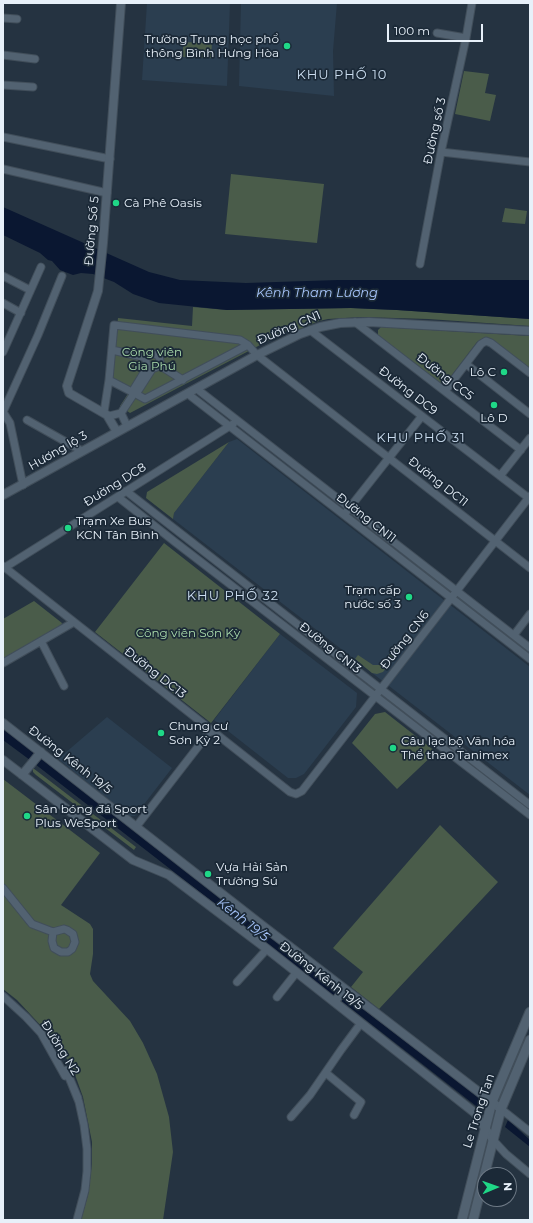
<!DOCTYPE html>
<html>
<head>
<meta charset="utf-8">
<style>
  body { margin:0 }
  #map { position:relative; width:533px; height:1223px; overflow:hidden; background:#253341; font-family:Montserrat,sans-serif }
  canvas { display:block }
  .frame { position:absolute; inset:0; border:4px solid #e7f0f9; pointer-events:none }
  .north { position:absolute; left:477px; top:1167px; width:40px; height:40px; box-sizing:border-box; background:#1b2937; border:1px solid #6d7985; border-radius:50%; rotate:88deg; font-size:11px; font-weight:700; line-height:16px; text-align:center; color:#e7f0f9 }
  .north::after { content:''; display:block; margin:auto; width:14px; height:18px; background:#1fd887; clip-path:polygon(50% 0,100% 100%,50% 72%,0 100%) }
  .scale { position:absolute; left:387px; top:24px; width:96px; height:18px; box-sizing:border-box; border:2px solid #e7f0f9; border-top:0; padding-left:5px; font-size:12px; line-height:14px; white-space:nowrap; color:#e7f0f9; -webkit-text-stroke:3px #1b2937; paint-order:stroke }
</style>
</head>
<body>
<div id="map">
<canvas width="533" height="1223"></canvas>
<div class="frame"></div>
<div class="north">N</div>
<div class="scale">100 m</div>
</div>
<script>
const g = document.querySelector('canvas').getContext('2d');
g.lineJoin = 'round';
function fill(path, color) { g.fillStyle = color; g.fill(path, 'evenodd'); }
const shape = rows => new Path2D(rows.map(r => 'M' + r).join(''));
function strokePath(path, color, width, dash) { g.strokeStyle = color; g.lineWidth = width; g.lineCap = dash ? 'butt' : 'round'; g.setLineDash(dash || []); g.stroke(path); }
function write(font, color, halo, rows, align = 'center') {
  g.font = font + ' Montserrat,sans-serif'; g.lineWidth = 3.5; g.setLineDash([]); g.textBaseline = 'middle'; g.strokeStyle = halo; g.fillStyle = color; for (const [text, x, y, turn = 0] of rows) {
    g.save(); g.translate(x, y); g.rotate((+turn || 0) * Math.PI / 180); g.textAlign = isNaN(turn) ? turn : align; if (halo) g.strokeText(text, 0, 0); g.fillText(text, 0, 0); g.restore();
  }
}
const built = shape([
  [147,3,230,3,227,86,142,80],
  [241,3,337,3,333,51,334,96,239,86],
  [237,439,530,667,530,795,173,519,174,513,229,442],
  [280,634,357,693,356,707,304,774,296,778,288,778,214,720],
  [107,717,172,768,135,816,129,816,58,759]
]);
const green = shape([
  [183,42,212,43,211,58,183,57],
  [464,71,489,74,485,93,496,95,490,121,455,114],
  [231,174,324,184,317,243,225,234],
  [505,208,527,211,525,224,502,222],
  [193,307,227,310,351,308,397,310,530,319,530,326,428,319,362,317,328,319,319,321,288,334,287,331,130,413,120,406,129,392,111,379,118,318,192,326],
  [381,327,530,336,530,369,493,340,484,338,477,342,445,384,441,385,378,335,378,330],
  [229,442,174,513,173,519,146,498,147,492],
  [164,543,280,634,211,723,95,632],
  [34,601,62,623,61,627,3,660,3,619],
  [398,643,403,647,383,672,377,674,372,673,355,659,358,655,373,665,381,665],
  [385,712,436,752,397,789,352,743,375,714],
  [33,768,136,847,134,850,36,775,33,772],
  [3,779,100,853,61,905,90,924,93,929,93,954,90,974,93,981,130,1021,143,1043,157,1074,169,1117,173,1152,163,1220,81,1220,88,1195,92,1164,92,1142,83,1097,73,1069,57,1043,17,1000,3,989],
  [440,825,498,882,379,1009,351,987,363,972,333,948]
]);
const water = shape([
  [3,207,149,272,180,280,246,283,338,280,530,280,530,319,397,310,351,308,227,310,159,303,133,294,114,282,93,274,81,273,73,275,60,270,52,261,48,260,40,253,3,235],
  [3,729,35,753,30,760,3,740],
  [40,757,340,991,335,997,35,764],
  [343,994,484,1101,480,1109,339,999],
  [508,1120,530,1140,530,1147,505,1127]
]);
const minor = shape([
  [3,18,17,19],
  [437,33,466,38],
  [3,55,35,59],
  [3,85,33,87],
  [3,137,110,159],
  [441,152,530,162],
  [3,169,107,193],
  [420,264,441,152,466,38,472,3],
  [3,276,30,290],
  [3,303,21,313],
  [355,322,521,450],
  [310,330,530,499],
  [112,350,147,358],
  [3,352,41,267],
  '146 361a7 7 0 1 1 14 0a7 7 0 1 1-14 0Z',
  [466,364,530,414],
  [159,365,183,380],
  [109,380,132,392],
  [197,389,530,648],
  [445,391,481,344,486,341,491,343,530,373],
  [136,394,145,399,248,345],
  [188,394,530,659],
  [133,395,132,392,148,366],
  [3,412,38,335,62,276],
  [3,412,10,423,23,485],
  [104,412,109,380,114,325,240,340,248,345,257,355,530,568],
  [121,413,133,395,136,394,152,369],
  [109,416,121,413,127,426],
  [27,420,82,451],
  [500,476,530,438],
  [126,491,530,805],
  [118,497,175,542,530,815],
  [347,511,422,416],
  [3,566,290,792,296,794,302,791,530,496],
  [4,568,233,424],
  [514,635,530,614],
  [41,641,64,686],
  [3,663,74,622],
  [136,827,211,730],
  [3,888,32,924,53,932],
  [64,929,67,930,73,934,75,942,72,949,68,952,61,952,54,948,52,941,53,932,64,929],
  [237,982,267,949],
  [3,996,26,1017,41,1033,65,1076],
  [277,997,296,973],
  [326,1073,361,1102,354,1115],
  [501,1109,530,1132],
  [291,1117,310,1095,341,1050,361,1023],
  [493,1140,506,1154,530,1174],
  [77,1220,85,1190,87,1171,87,1149,84,1125,79,1102,66,1070,78,1098]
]);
const tertiary = shape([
  [117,432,107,415,69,393,67,386,98,291,103,243,121,3],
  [3,495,257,355,300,334,320,327,340,323,369,322,530,331],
  [3,723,263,926,501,1109],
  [3,760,133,860,169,875,267,949,475,1113,493,1140],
  [22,775,41,752],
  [334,1002,345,989]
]);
const secondary = shape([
  [462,1220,492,1102,530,1012],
  [473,1220,501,1109,530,1040]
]);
const markers = [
  [287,46,4,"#1fd887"],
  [116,203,4,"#1fd887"],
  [504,372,4,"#1fd887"],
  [494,405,4,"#1fd887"],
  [68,528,4,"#1fd887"],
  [409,597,4,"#1fd887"],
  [161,733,4,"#1fd887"],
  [393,748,4,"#1fd887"],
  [27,816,4,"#1fd887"],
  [208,874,4,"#1fd887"]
];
const poiNames = [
  ["Trường Trung học phổ",279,39,"right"],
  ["thông Bình Hưng Hòa",279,53,"right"],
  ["Cà Phê Oasis",124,203],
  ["Lô C",496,372,"right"],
  ["Lô D",494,418,"center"],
  ["Trạm Xe Bus",76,521],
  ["KCN Tân Bình",76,535],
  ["Trạm cấp",401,590,"right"],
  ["nước số 3",401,604,"right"],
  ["Chung cư",169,726],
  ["Sơn Kỳ 2",169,740],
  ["Câu lạc bộ Văn hóa",401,741],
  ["Thể thao Tanimex",401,755],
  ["Sân bóng đá Sport",35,809],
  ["Plus WeSport",35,823],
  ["Vựa Hải Sản",216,867],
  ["Trường Sú",216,881]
];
const streetNames = [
  ["Đường số 3",435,131,-78],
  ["Đường Số 5",92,231,-85],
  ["Đường CN1",289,328,-23],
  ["Đường CC5",445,377,38],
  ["Đường DC9",408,391,38],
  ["Hương lộ 3",58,451,-30],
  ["Đường DC11",438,482,38],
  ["Đường DC8",115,485,-32],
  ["Đường CN11",366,518,38],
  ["Đường CN6",405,640,-52],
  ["Đường CN13",330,648,38],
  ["Đường DC13",155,673,38],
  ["Đường Kênh 19/5",70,760,38],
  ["Đường Kênh 19/5",321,976,38],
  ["Đường N2",60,1048,58],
  ["Le Trong Tan",479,1111,-72]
];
const parkNames = [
  ["Công viên",152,352],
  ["Gia Phú",152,366],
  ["Công viên Sơn Kỳ",188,633]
];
const neighbourhoodNames = [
  ["KHU PHỐ 10",342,75],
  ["KHU PHỐ 31",421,438],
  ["KHU PHỐ 32",233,596]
];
const waterNames = [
  ["Kênh Tham Lương",317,293],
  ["Kênh 19/5",243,920,38]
];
fill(built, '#2b3e50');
fill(green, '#4a5c4a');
fill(water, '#0a1731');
strokePath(minor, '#414e5a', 9);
strokePath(tertiary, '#414e5a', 10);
strokePath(secondary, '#414e5a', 11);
strokePath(minor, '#526271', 7);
strokePath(tertiary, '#526271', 8);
strokePath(secondary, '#526271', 9);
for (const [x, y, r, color] of markers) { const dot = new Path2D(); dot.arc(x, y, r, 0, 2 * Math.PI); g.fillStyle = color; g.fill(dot); strokePath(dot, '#1b2937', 1.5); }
write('12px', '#e7f0f9', '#1b2937', poiNames, 'left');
write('12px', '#e7f0f9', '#1b2937', streetNames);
write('12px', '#abdcac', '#1b2937', parkNames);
g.letterSpacing = '1px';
write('13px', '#ccdef0', '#1b2937', neighbourhoodNames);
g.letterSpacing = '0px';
write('italic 13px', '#a6c4fb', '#1b2937', waterNames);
</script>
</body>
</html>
